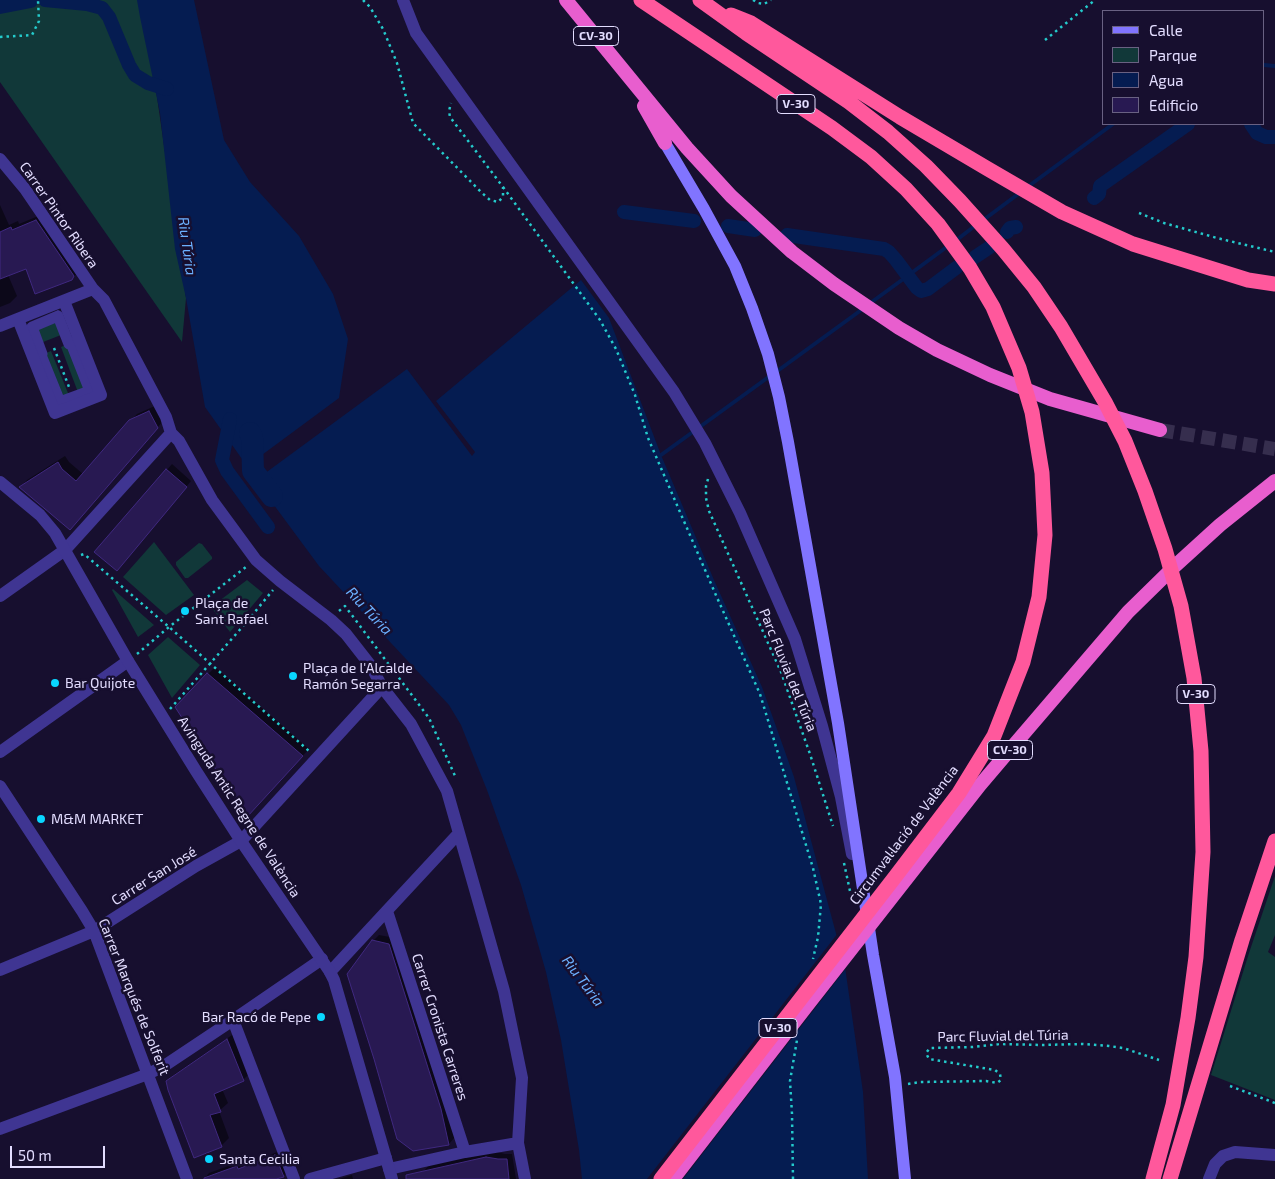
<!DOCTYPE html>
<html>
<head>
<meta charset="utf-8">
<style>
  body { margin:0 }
  #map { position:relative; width:1275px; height:1179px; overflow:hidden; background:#170f2f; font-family:"Exo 2",sans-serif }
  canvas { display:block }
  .legend { position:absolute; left:1102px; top:10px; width:162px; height:115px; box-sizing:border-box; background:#170f2f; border:1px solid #696182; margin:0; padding:6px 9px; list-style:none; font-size:15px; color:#e3ddff }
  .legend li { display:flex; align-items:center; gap:10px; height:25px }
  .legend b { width:25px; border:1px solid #696182 }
  .scale { position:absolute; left:10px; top:1146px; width:95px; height:22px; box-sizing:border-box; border:2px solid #e3ddff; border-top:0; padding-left:6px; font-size:15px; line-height:18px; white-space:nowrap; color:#e3ddff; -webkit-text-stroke:4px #170f2f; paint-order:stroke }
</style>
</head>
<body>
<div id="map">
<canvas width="1275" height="1179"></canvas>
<ul class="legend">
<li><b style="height:6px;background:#8174ff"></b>Calle</li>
<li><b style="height:14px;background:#113839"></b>Parque</li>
<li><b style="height:14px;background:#051c51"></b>Agua</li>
<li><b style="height:14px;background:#281952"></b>Edificio</li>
</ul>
<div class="scale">50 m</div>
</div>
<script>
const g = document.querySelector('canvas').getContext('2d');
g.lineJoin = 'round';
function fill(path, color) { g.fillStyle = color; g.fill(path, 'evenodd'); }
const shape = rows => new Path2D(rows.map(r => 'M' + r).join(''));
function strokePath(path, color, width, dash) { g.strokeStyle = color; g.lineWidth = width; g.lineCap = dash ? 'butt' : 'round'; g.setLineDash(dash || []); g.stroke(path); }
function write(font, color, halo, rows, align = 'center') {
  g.font = font + ' "Exo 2",sans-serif'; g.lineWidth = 5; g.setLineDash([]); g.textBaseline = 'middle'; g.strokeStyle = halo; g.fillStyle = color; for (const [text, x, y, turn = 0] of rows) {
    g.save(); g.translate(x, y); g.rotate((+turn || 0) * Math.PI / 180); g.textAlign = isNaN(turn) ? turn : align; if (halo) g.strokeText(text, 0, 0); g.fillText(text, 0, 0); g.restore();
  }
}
const green = shape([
  [0,0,143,0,186,298,182,342,0,82],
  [55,318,61,335,38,344,32,327],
  [71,343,90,391,79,395,61,347],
  [51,351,70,398,60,402,41,355],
  [154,542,194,595,166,615,123,577],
  [199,543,202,544,212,557,212,559,188,578,185,578,176,565,176,562],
  [247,580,263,593,230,632,211,607],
  [113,589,154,625,138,637,112,590],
  [168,637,200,665,172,698,148,655],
  [1275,876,1275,935,1268,952,1275,957,1275,1100,1211,1075,1249,953]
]);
const water = shape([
  [137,0,194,0,224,140,250,182,299,236,333,294,348,339,339,398,247,466,205,407,186,298,175,249,160,113,140,17],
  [581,280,609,318,661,455,714,580,762,687,794,777,845,967,863,1092,868,1179,582,1179,579,1150,561,1040,546,972,521,885,487,790,461,725,449,705,319,566,251,474,256,469,264,479,266,477,264,474,407,369,472,456,475,452,436,401]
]);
const pier = shape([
  [838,933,847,967,683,1179,647,1179]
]);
const shadow = shape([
  [0,205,9,225,18,221,19,224,43,214,79,272,71,279,26,268,8,275,17,296,10,303,0,307],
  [157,405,164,420,77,521,21,487,27,480,65,456,69,462,83,474,137,414],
  [172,464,191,481,122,564,96,552],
  [215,667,309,749,254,808,176,707],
  [379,935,395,938,455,1137,449,1144,373,941],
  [235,1033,250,1073,243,1080,222,1089,228,1103,219,1111,229,1138,221,1146,167,1081,175,1074],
  [280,1151,289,1171,283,1176,272,1179,204,1179,209,1173,242,1161,243,1165],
  [493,1151,505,1154,512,1154,516,1179,418,1179,423,1172,429,1165],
  [352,1175,353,1179,339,1179]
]);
const stream = shape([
  [1264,65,1275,66],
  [1026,188,1113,124],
  [982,221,1021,192],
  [954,242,976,225],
  [910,274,948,246],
  [869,304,906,277],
  [776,372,864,308],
  [661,455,770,376]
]);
const canal = shape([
  [45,0,87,4,102,8,109,17,129,65,135,75,148,83,167,89],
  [0,7,31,1],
  [1251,124,1257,133,1266,137,1275,137],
  [1094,198,1099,194,1100,186,1188,124],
  [624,212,694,221],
  [728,226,755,230],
  [1007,232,1010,228,1016,227],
  [787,235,884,249,889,252,896,260,917,288,921,291,928,289,956,268],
  [975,257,990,247],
  [230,419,222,460,227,471,268,527]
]);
const river = shape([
  [250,433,252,437,253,471,272,496]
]);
const building = shape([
  [36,220,74,276,72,280,35,294,26,269,0,279,0,232,11,227,12,230,36,220],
  [149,411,158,428,70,530,19,487,58,462,62,469,76,481,129,420,149,411],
  [166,469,187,487,117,571,94,552,166,469],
  [207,673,303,756,247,817,175,707,207,673],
  [372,940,389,944,441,1109,449,1145,413,1151,397,1139,374,1059,347,974,372,940],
  [227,1039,244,1081,214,1094,221,1112,210,1115,222,1147,194,1158,168,1090,166,1081,227,1039],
  [275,1155,284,1177,276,1179,204,1179,204,1178,237,1166,238,1169,275,1155],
  [486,1157,498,1159,507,1159,509,1179,406,1179,406,1175,486,1157]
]);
const trunkTunnel = shape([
  [1160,430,1275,449]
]);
const path = shape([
  [363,0,370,7,383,29,397,63,413,123,482,193,490,200,498,202,503,197,503,187,450,117,449,111,451,103],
  [753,0,758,3,764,4,771,0],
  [0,37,32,35,39,21,38,0],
  [1045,40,1095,0],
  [503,187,600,320,616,349,635,395,648,438,715,593,760,694,813,868,821,904,818,937,813,959],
  [1139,213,1164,223,1217,238,1275,252],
  [54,348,69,387],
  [708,479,706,486,706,498,709,511,781,672,810,754,833,826],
  [81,555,84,554,169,627,309,751],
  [339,611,345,606,429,718,456,778],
  [137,654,169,627,246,567],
  [170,709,244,625,273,590],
  [844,863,850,891],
  [908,1084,920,1082,986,1081,997,1083,1001,1080,1000,1074,995,1070,929,1059,926,1053,930,1048,973,1047,1000,1044,1042,1045,1083,1044,1109,1046,1123,1048,1159,1060],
  [1230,1086,1275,1103],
  [793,1179,792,1114,790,1081,797,1040]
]);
const pedestrian = shape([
  [58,316,69,344,71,343,90,391,60,402,41,355,42,354,32,327,58,316]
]);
const minor = shape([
  [403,0,416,33,674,392,705,443,740,513,795,639,822,726,841,797,852,854],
  [0,159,25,189,93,289,104,300,166,417,171,433,179,441,212,500,256,560,280,581,331,620,346,634,371,666,382,687,411,724,447,791,504,991,522,1078,518,1143,525,1179],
  [18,319,55,413,101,395,64,301],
  [0,326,93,289],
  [0,596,65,550,171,433],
  [0,752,128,661],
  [0,786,82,911,94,931,187,1179],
  [387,911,465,1152],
  [0,970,94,931,196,866,241,841,382,687],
  [330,972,459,833],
  [233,1020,294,1179],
  [0,1129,148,1074,164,1066,233,1020,322,959],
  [389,1169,465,1152,518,1143],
  [310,1179,386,1158],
  [1209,1179,1215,1164,1223,1156,1235,1152,1275,1155]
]);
const tertiary = shape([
  [0,482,40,515,55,533,128,661,196,771,241,841,330,972,334,980,392,1179]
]);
const secondary = shape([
  [665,143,704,209,735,266,752,308,768,354,779,397,788,442,838,723,873,955,895,1077,905,1179]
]);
const trunk = shape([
  [566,0,687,148,731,196,792,252,834,284,899,328,937,350,990,375,1050,399,1160,430],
  [644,106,665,143],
  [673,1179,806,1007,980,785,1014,745,1128,612,1176,565,1220,525,1275,481]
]);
const motorway = shape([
  [641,0,832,128,871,157,906,189,938,224,970,268,993,307,1019,368,1032,412,1042,473,1045,535,1039,597,1023,662,994,736,959,793,895,877,661,1179],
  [700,0,746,33,849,102,888,132,926,166,960,201,1003,249,1034,287,1061,327,1105,402,1125,441,1145,491,1165,549,1181,606,1194,678,1201,751,1203,852,1196,957,1188,1018,1173,1105,1153,1179],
  [731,15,751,23,900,117,988,169,1062,212,1133,244,1248,280,1275,284],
  [1170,1179,1242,940,1275,841]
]);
const markers = [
  [185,611,5,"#09d6ff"],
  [293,676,5,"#09d6ff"],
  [55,683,5,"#09d6ff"],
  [41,819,5,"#09d6ff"],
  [321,1017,5,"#09d6ff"],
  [209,1159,5,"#09d6ff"]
];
const shields = [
  [596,36,45],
  [796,104,38],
  [1196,694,38],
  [1010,750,45],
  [778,1028,38]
];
const shieldNames = [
  ["CV-30",596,36],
  ["V-30",796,104],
  ["V-30",1196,694],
  ["CV-30",1010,750],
  ["V-30",778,1028]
];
const streetNames = [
  ["Carrer Pintor Ribera",59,215,55],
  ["Parc Fluvial del Túria",788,670,68],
  ["Avinguda Antic Regne de València",239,807,57],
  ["Circumval·lació de València",904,835,-53],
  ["Carrer San José",154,876,-32],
  ["Carrer Marqués de Solferit",134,997,68],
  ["Carrer Cronista Carreres",440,1027,72],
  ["Parc Fluvial del Túria",1003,1036,-1]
];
const poiNames = [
  ["Plaça de",195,603],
  ["Sant Rafael",195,619],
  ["Plaça de l'Alcalde",303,668],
  ["Ramón Segarra",303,684],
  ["Bar Quijote",65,683],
  ["M&M MARKET",51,819],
  ["Bar Racó de Pepe",311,1017,"right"],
  ["Santa Cecilia",219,1159]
];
const waterNames = [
  ["Riu Túria",187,246,82],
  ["Riu Túria",369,611,47],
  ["Riu Túria",583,981,53]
];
fill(green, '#113839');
fill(water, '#051c51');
fill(pier, '#170f2f');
fill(shadow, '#0007');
strokePath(stream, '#051c51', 4);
strokePath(canal, '#051c51', 14);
strokePath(river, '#051c51', 22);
fill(building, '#281952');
strokePath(building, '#402980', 1);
strokePath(trunkTunnel, '#362e4e', 14, [14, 7]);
strokePath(path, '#24cbcc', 2.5, [2.5, 4]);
strokePath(pedestrian, '#3f3592', 11);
strokePath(minor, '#3f3592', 12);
strokePath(tertiary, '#3f3592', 12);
strokePath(secondary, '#8174ff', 12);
strokePath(trunk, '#e85ece', 14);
strokePath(motorway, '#ff589c', 15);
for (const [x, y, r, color] of markers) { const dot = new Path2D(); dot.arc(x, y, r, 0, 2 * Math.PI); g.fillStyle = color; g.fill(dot); strokePath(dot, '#170f2f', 2); }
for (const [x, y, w] of shields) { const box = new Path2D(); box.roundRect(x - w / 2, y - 9.5, w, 19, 4); g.fillStyle = '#170f2f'; g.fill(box); strokePath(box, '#e3ddff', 1); }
write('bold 12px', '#e3ddff', null, shieldNames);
write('14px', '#e3ddff', '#170f2f', streetNames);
write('14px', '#e3ddff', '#170f2f', poiNames, 'left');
write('italic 15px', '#6bb0ff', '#170f2f', waterNames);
</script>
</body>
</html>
